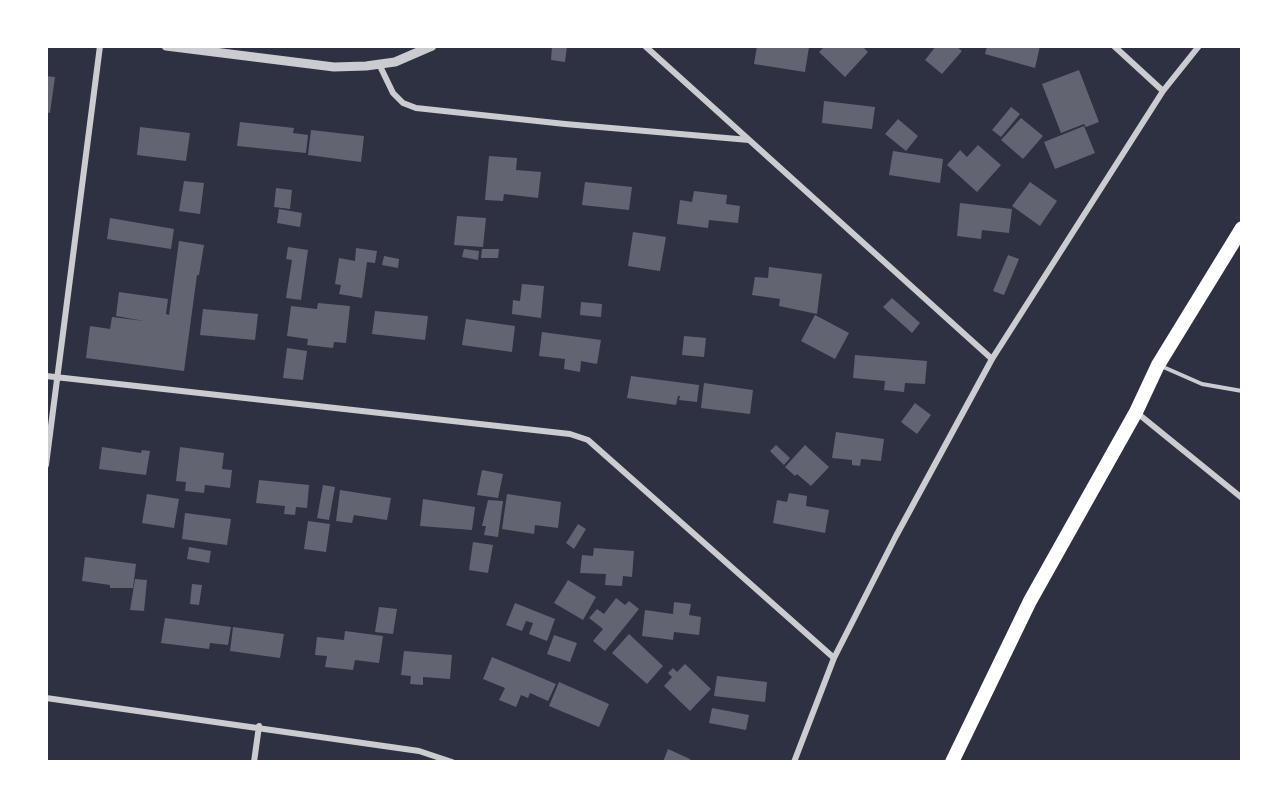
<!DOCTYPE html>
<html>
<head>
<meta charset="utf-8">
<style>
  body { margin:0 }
  #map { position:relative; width:1288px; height:808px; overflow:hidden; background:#2d3142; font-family:Rubik,sans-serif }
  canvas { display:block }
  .frame { position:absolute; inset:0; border:48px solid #fff; pointer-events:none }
</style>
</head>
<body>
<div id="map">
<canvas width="1288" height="808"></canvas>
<div class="frame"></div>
</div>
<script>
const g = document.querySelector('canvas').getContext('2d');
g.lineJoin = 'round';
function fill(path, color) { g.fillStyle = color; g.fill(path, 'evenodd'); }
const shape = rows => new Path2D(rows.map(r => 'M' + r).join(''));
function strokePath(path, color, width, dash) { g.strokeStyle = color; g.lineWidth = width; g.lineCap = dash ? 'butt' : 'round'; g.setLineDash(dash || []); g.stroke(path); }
const building = shape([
  [552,46,567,46,565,62,551,60],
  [757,46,809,47,805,72,754,64],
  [825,46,862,46,868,52,845,77,819,52],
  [936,46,956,46,962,51,942,74,925,60],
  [987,46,1040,46,1035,68,985,54],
  [1079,70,1099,122,1086,127,1084,124,1061,133,1042,84],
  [46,76,55,77,50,113,46,112],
  [824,101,875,107,872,129,822,123],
  [1011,107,1020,114,1001,137,992,130],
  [1021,118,1043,136,1023,159,1001,140],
  [898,119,918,136,906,151,885,134],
  [240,122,294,128,293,133,308,135,306,153,237,146],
  [1084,126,1095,153,1055,169,1044,142],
  [140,127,190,133,186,161,137,155],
  [311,130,364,136,361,162,308,155],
  [978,145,1001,165,977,192,947,165,960,150,967,157],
  [893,151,943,159,940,183,889,175],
  [489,156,517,158,516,170,541,172,538,198,504,194,503,201,485,200],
  [184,181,204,183,200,214,179,211],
  [585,182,632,187,629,210,582,205],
  [1030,182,1057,201,1040,226,1012,206],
  [276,188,292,190,290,209,274,207],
  [694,191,727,195,726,204,740,206,738,223,709,220,708,228,677,224,680,200,692,202],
  [960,203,1012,209,1009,233,982,230,981,239,957,236],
  [279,209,302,213,300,227,277,223],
  [457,216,486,218,483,247,454,245],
  [110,218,174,229,171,249,107,239],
  [633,232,666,237,660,271,628,266],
  [179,241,204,245,199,275,197,275,184,371,86,358,90,326,110,329,112,317,144,321,116,316,119,292,168,299,166,314,169,315],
  [288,247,308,250,301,300,286,298,292,260,286,259],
  [356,248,377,251,375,263,367,262,362,298,339,294,341,285,335,284,339,258,355,261],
  [464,249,479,251,478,260,462,257],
  [482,249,499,249,498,258,481,258],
  [1008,255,1019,259,1004,295,993,291],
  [384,256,399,259,398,268,382,265],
  [769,267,822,274,817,314,779,306,780,299,752,295,755,277,768,278],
  [522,284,544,286,541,318,512,314,513,300,520,301],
  [892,298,920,323,912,333,883,307],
  [581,302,602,304,601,317,580,315],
  [318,303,350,306,346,343,334,342,333,348,307,345,308,339,287,336,291,306,317,309],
  [203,309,258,314,255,340,200,335],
  [375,311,428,316,425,340,372,334],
  [815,315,849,333,835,359,801,341],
  [466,319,515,326,512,352,462,345],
  [542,332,601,340,597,364,581,361,580,372,564,369,565,359,539,356],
  [684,336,706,338,704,357,682,355],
  [287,348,307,351,303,380,283,378],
  [855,355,927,361,925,384,905,383,904,392,884,390,885,381,853,378],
  [631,376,699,385,697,402,679,400,680,396,678,396,676,405,627,398],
  [704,383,753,390,750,414,701,408],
  [915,403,931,415,917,434,901,422],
  [836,432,884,439,881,461,861,459,860,466,852,465,852,460,832,458],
  [776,445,790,458,784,465,770,451],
  [805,445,829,467,811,486,797,474,795,476,785,467],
  [102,447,141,453,142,450,150,451,146,475,99,469],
  [180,447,224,453,222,469,232,470,230,488,205,485,204,493,185,491,186,482,176,481],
  [482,470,503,474,498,498,477,495],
  [259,480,309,485,307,508,296,507,295,515,284,514,285,506,256,503],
  [323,485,335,487,329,520,317,518],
  [340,490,391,498,387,520,354,515,352,523,336,521],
  [789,493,807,496,806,506,829,510,825,533,773,523,777,500,787,502],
  [147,494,179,499,174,528,142,523],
  [507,494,561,502,558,528,535,525,534,534,502,529],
  [423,499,475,507,472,530,420,526],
  [488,500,503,501,498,537,484,535,486,526,482,526],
  [185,513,231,519,227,545,182,539],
  [308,521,330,524,326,552,304,549],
  [578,524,586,529,574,549,566,543],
  [473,542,493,545,488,573,469,570],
  [189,547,211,551,209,563,187,559],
  [594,548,634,551,632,577,623,576,622,586,605,585,606,574,580,573,582,555,593,556],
  [85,557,136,564,133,588,110,588,110,585,82,581],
  [135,579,147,580,144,611,130,610],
  [568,580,596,597,583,620,554,603],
  [192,584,202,585,199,605,190,604],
  [616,598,625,605,629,601,639,609,605,651,593,641,603,629,589,618,597,609,604,614],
  [674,602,691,604,689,615,701,617,699,635,674,632,673,640,642,636,645,610,673,614],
  [515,603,555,619,547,641,529,634,533,623,526,621,522,631,506,625],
  [379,607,397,609,393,634,375,632],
  [165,618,231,627,228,645,210,643,209,649,161,643],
  [233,627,284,634,280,658,230,651],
  [345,631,383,636,379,663,355,660,353,670,325,667,327,656,315,655,317,637,344,640],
  [629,634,663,666,647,684,612,653],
  [554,635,577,643,570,662,547,654],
  [404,651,452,655,450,679,423,677,423,685,410,684,411,676,401,675],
  [492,657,556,684,548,701,530,693,528,698,521,695,516,707,499,700,505,688,483,679],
  [685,664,711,689,690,711,664,686,672,677,668,673,673,668,677,672],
  [717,676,767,682,765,702,714,696],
  [559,682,609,704,599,727,549,706],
  [712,708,749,715,746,730,709,723],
  [668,749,690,759,689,762,663,762]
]);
const service = shape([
  [1161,366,1202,384,1242,391]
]);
const minor = shape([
  [645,46,992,359],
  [1114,46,1163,91],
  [379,64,393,93,403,103,416,108,565,124,749,140],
  [46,376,570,434,588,440,834,658],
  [1136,412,1242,498],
  [46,465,100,46],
  [46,698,419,751,452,762],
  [254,762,259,726],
  [794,762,834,658,896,536,992,359,1163,91,1199,46]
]);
const tertiary = shape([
  [166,46,334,67,366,66,395,62,432,46]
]);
const trunk = shape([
  [952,762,1030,601,1136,412,1158,365,1242,228]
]);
fill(building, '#626471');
strokePath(service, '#caccd0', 4);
strokePath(minor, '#caccd0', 6);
strokePath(tertiary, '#caccd0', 9);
strokePath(trunk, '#fff', 14);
</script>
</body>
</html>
